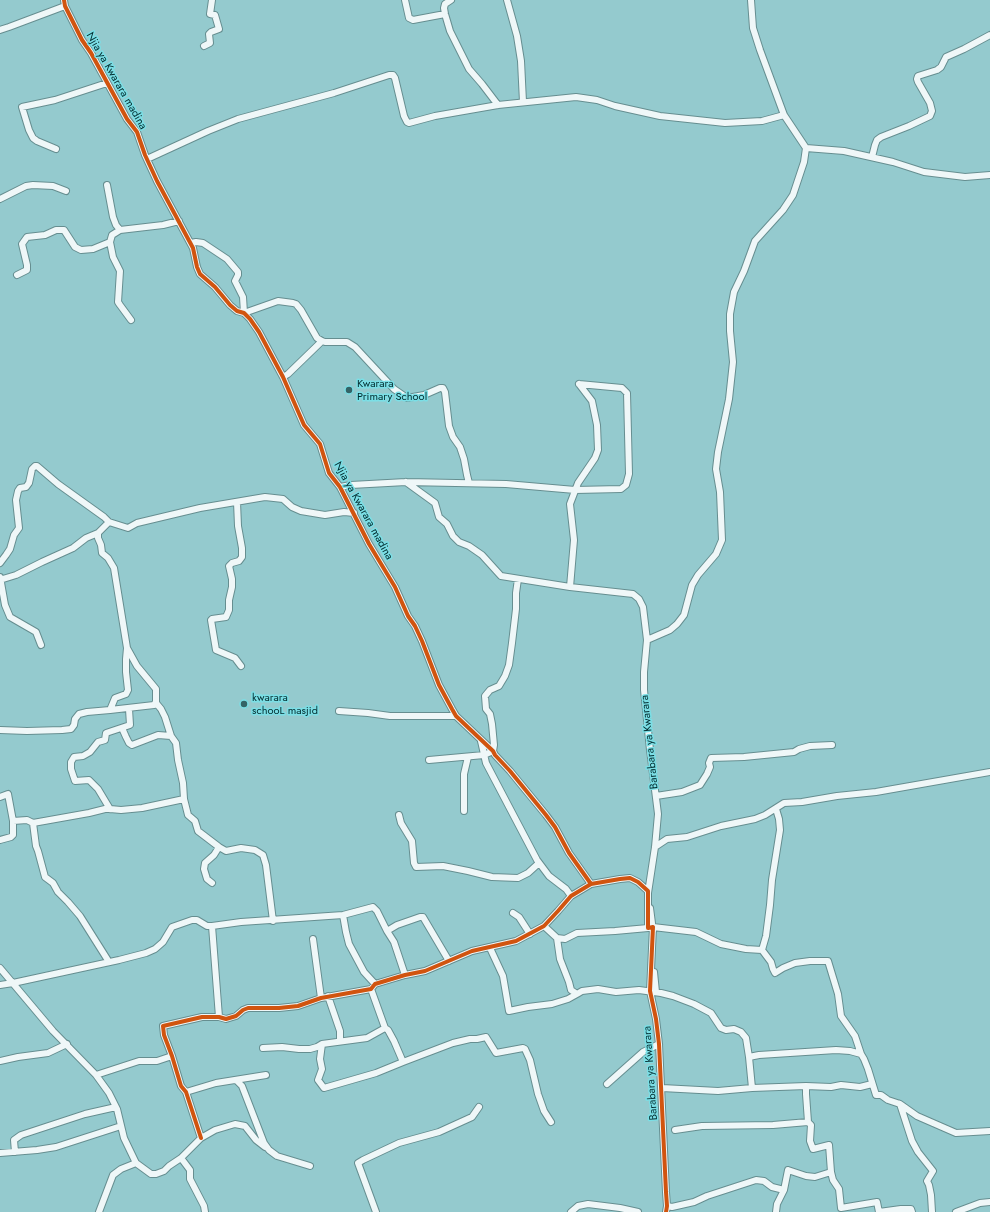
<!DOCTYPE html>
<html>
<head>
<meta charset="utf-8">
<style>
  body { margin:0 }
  canvas { display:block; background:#94cace }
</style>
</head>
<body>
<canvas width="990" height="1212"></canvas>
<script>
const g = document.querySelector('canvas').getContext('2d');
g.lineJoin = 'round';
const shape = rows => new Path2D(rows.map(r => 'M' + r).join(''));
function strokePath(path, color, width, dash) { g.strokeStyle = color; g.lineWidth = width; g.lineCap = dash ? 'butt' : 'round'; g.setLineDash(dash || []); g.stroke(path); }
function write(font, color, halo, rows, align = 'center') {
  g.font = font + ' Jost,sans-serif'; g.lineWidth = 3; g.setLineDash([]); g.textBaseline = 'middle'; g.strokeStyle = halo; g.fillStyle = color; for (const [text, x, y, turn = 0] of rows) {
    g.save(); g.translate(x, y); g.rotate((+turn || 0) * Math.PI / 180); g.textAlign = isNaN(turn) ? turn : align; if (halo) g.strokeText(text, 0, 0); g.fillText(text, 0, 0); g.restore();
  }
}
const minor = shape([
  [64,0,65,6,82,40,91,53,127,119,137,132,145,155,157,181,193,248,197,267,200,274,215,287,230,305,237,311,244,313,250,319,259,332,283,377,304,425,320,444,329,473,340,487,369,544,395,587,408,616,415,626,422,641,439,685,452,709,456,716,493,751,495,755,510,771,546,815,555,827,569,853,591,884],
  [405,0,409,18,413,20,445,14],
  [451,0,445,4,444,8,445,14,450,31,469,69,482,84,498,105],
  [507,0,517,36,521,61,523,102],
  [0,30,9,27,65,6],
  [204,46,210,43,209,34,211,32,219,29,215,15,210,14,212,0],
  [806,148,844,151,893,162,924,172,965,177,990,175],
  [56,149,37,141,33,138,29,130,22,107,55,100,107,83],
  [872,157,875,145,877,140,881,137,909,126,930,116,932,111,930,103,918,82,917,79,918,76,937,70,941,67,946,57,964,49,990,35],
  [147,159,208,131,238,119,334,93,389,75,393,75,395,78,404,116,407,122,409,123,435,116,498,105,576,97,597,100,615,106,660,116,725,123,762,121,784,115],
  [107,185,113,217,116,225,120,230,163,225,179,221],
  [0,199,26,186,33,185,53,186,66,191],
  [120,230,112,235,110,242,113,257,120,271,118,302,120,305,131,320],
  [191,243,196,242,203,243,227,259,238,272,238,275,235,281,243,297,244,313,278,301,293,303,296,304,301,310,317,338,322,341,325,342,347,342,355,347,394,389,407,398,424,395,440,388,443,388,445,392,449,426,453,437,460,447,464,459,467,475,469,483],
  [17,275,27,270,27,265,22,244,27,237,45,235,56,230,64,230,75,247,81,250,93,249,110,242],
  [283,377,288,374,322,341],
  [406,482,435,503,439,517,447,524,453,536,459,542,469,546,482,555,501,576,570,587,633,594,639,599,643,607,647,640,644,672,644,690,650,750,658,814,655,847,648,893],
  [340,487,351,485,406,482,506,484,575,490,621,489,626,485,629,474,627,393,622,388,579,384],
  [237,502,238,526,242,548,242,557,239,561,232,563,229,566,232,579,232,587,229,600,229,610,226,617,212,619,211,620,216,650,235,658,241,666],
  [98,533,98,538,101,545,102,553,108,558,114,568,127,648,137,666,156,689,156,703,161,709,165,717,171,736,176,743,178,760,183,783,184,799,188,815,195,821,198,831,219,847,226,851,241,848,255,850,263,855,266,865,273,921],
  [0,563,6,555,10,549,14,535,19,528,16,500,18,491,20,488,26,487,29,483,32,469,35,466,37,466,58,484,104,517,109,522,128,528,137,523,200,508,265,497,283,499,292,507,301,511,325,515,344,512,354,513],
  [0,577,5,605,10,617,36,632,41,645],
  [0,580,16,575,42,562,73,548,86,538,98,533,109,522],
  [570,587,574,540,570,504,578,483,595,458,598,450,597,425,592,401,579,384],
  [647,640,670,630,677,624,684,615,692,585,698,575,716,554,722,540,720,492,716,469,718,452,729,399,733,362,730,331,730,314,734,292,744,271,755,241,783,210,793,195,804,162,806,148,784,115,760,50,753,28,751,0],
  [110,710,154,705,156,702],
  [339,711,368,713,390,716,456,716],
  [122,728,126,737,129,743,132,745,158,735,171,736],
  [0,730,27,731,62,730,71,729,74,725,75,719,79,714,87,712,110,710,115,698,126,694,128,690,126,672,126,659,127,648],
  [481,741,486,763,537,860,549,876,566,889,571,896],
  [429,760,484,755,493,751,494,745,492,724,490,714,486,709,485,696,490,690,499,686,505,676,509,665,512,643,516,609,516,593,518,579],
  [656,796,682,792,700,785,707,774,710,767,709,763,711,758,744,757,794,752,799,749,810,746,832,745],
  [0,797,8,794,13,821,13,835,11,837,0,840],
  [110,809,98,789,89,780,75,781,71,769,71,762,74,757,83,756,90,752,98,742,105,740,106,733,130,725,129,709],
  [464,811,464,774,468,757],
  [399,815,401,823,412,841,414,863,416,867,443,866,468,871,492,877,518,878,528,873,539,863],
  [13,821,27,820,33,823,89,813,105,809,110,809,121,810,142,808,184,799],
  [33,823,36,846,38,851,45,877,53,883,58,892,68,902,80,916,109,962],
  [655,847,667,839,687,837,721,826,755,819,765,815,784,803,802,802,837,796,876,792,990,772],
  [212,883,207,879,204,869,205,863,214,855,219,847],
  [650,908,653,931],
  [513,913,519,917,530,934],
  [343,915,346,932,349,944,364,972,375,984],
  [212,926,219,1017],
  [544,926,557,938,560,959,569,982,571,990,577,994,582,991,598,989,616,992,639,990,661,993,673,996,694,1004,711,1013,721,1028,726,1030,734,1029,741,1032,746,1038,749,1057,752,1088],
  [653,927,696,932,721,944,746,949,762,950,771,962,773,969,775,973,783,968,795,963,810,961,828,961,838,994,841,1016,855,1036,861,1054],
  [387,931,397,925,420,917,423,917,449,961],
  [557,938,565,939,577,933,615,931,648,928],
  [313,939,321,998],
  [490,948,503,976,509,1011,528,1007,552,1004,568,999,577,994],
  [762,950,766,936,770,905,772,880,780,830,779,819,776,809],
  [0,968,53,1031,96,1075,139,1061,157,1061,172,1056],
  [654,972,656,992],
  [0,985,13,983,119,960,146,953,155,949,163,942,172,927,192,920,197,920,207,926,212,926,241,922,343,915,373,907,377,911,387,931,394,942,405,975],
  [371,989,385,1028,388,1030,394,1041,403,1062,453,1043,470,1039,477,1039,486,1037,496,1053,523,1048,525,1049,530,1060,538,1094,544,1111,551,1122],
  [328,996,340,1031,340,1041],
  [322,1044,320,1059,322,1069,318,1080,324,1088,376,1073,403,1062],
  [263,1048,282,1047,299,1049,310,1049,317,1047,322,1044,367,1038,385,1028],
  [749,1057,759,1055,836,1050,850,1051,861,1054,864,1059,868,1069,876,1095,881,1095,888,1100,900,1104,912,1141,918,1152,933,1171,927,1181,929,1185,931,1195,932,1212],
  [0,1061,18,1057,48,1053,67,1044],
  [96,1075,109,1093,117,1109,124,1138,136,1163,121,1169,113,1175,99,1212],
  [236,1080,242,1086,264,1143,269,1150,277,1156,310,1166],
  [607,1084,643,1052,659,1044],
  [806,1086,806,1094,808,1122,811,1125,810,1141,813,1149,829,1145,831,1172,833,1180,839,1189,841,1208,877,1202,879,1212,901,1209,911,1209,912,1212],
  [662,1088,718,1091,752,1088,806,1086,831,1087,841,1085,860,1087,872,1084],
  [186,1092,216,1083,266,1075],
  [900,1104,917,1116,956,1133,990,1131],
  [675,1130,702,1126,773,1125,808,1122],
  [201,1138,186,1092,181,1086,172,1056,164,1035,163,1026,202,1017,219,1017,226,1019,236,1016,243,1010,248,1008,279,1008,298,1006,321,998,371,989,375,984,405,975,425,971,472,951,516,941,544,926,558,911,571,896,591,884,620,879,630,878,638,882,648,891,648,928,653,927,650,991,656,1019,659,1044,666,1192,667,1206,666,1212],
  [15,1152,14,1140,21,1135,85,1114,116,1107],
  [0,1153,37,1150,56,1147,121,1126],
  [181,1158,201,1138,215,1130,235,1124,245,1126,256,1140,265,1147],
  [136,1163,151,1174,156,1174,164,1171,169,1166,181,1158,190,1170,190,1179,204,1206,205,1212],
  [667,1206,672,1207,694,1202,707,1196,756,1180,764,1181,772,1187,784,1190],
  [376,1212,358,1163,363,1160,399,1143,439,1132,472,1117,479,1107],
  [571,1212,578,1206,588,1204,620,1208,638,1212],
  [776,1212,777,1204,784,1190,788,1170,806,1176,815,1177,831,1172],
  [956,1212,980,1203,990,1202]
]);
const cycleway = shape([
  [64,0,65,6,82,40,91,53,127,119,137,132,145,155,157,181,193,248,197,267,200,274,215,287,230,305,237,311,244,313,250,319,259,332,283,377,304,425,320,444,329,473,340,487,369,544,395,587,408,616,415,626,422,641,439,685,452,709,456,716,493,751,495,755,510,771,546,815,555,827,569,853,591,884],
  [201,1138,186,1092,181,1086,172,1056,164,1035,163,1026,202,1017,219,1017,226,1019,236,1016,243,1010,248,1008,279,1008,298,1006,321,998,371,989,375,984,405,975,425,971,472,951,516,941,544,926,558,911,571,896,591,884,620,879,630,878,638,882,648,891,648,928,653,927,650,991,656,1019,659,1044,666,1192,667,1206,666,1212]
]);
const markers = [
  [349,390,4,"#346366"],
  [244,704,4,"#346366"]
];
const streetNames = [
  ["Njia ya Kwarara madina",116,81,60],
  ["Njia ya Kwarara madina",363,511,61],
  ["Barabara ya Kwarara",650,742,-96],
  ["Barabara ya Kwarara",651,1073,-94]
];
const poiNames = [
  ["Kwarara",357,384],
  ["Primary School",357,397],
  ["kwarara",252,698],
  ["schooL masjid",252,711]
];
strokePath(minor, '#668e90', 8);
strokePath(minor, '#eff7f8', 6);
strokePath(cycleway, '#d1540f', 4);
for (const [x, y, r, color] of markers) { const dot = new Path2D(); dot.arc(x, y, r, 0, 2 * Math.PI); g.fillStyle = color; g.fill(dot); strokePath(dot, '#7bdfe6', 1.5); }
write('11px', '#002b2e', '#7bdfe6', streetNames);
write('11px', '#002b2e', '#7bdfe6', poiNames, 'left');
</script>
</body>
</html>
